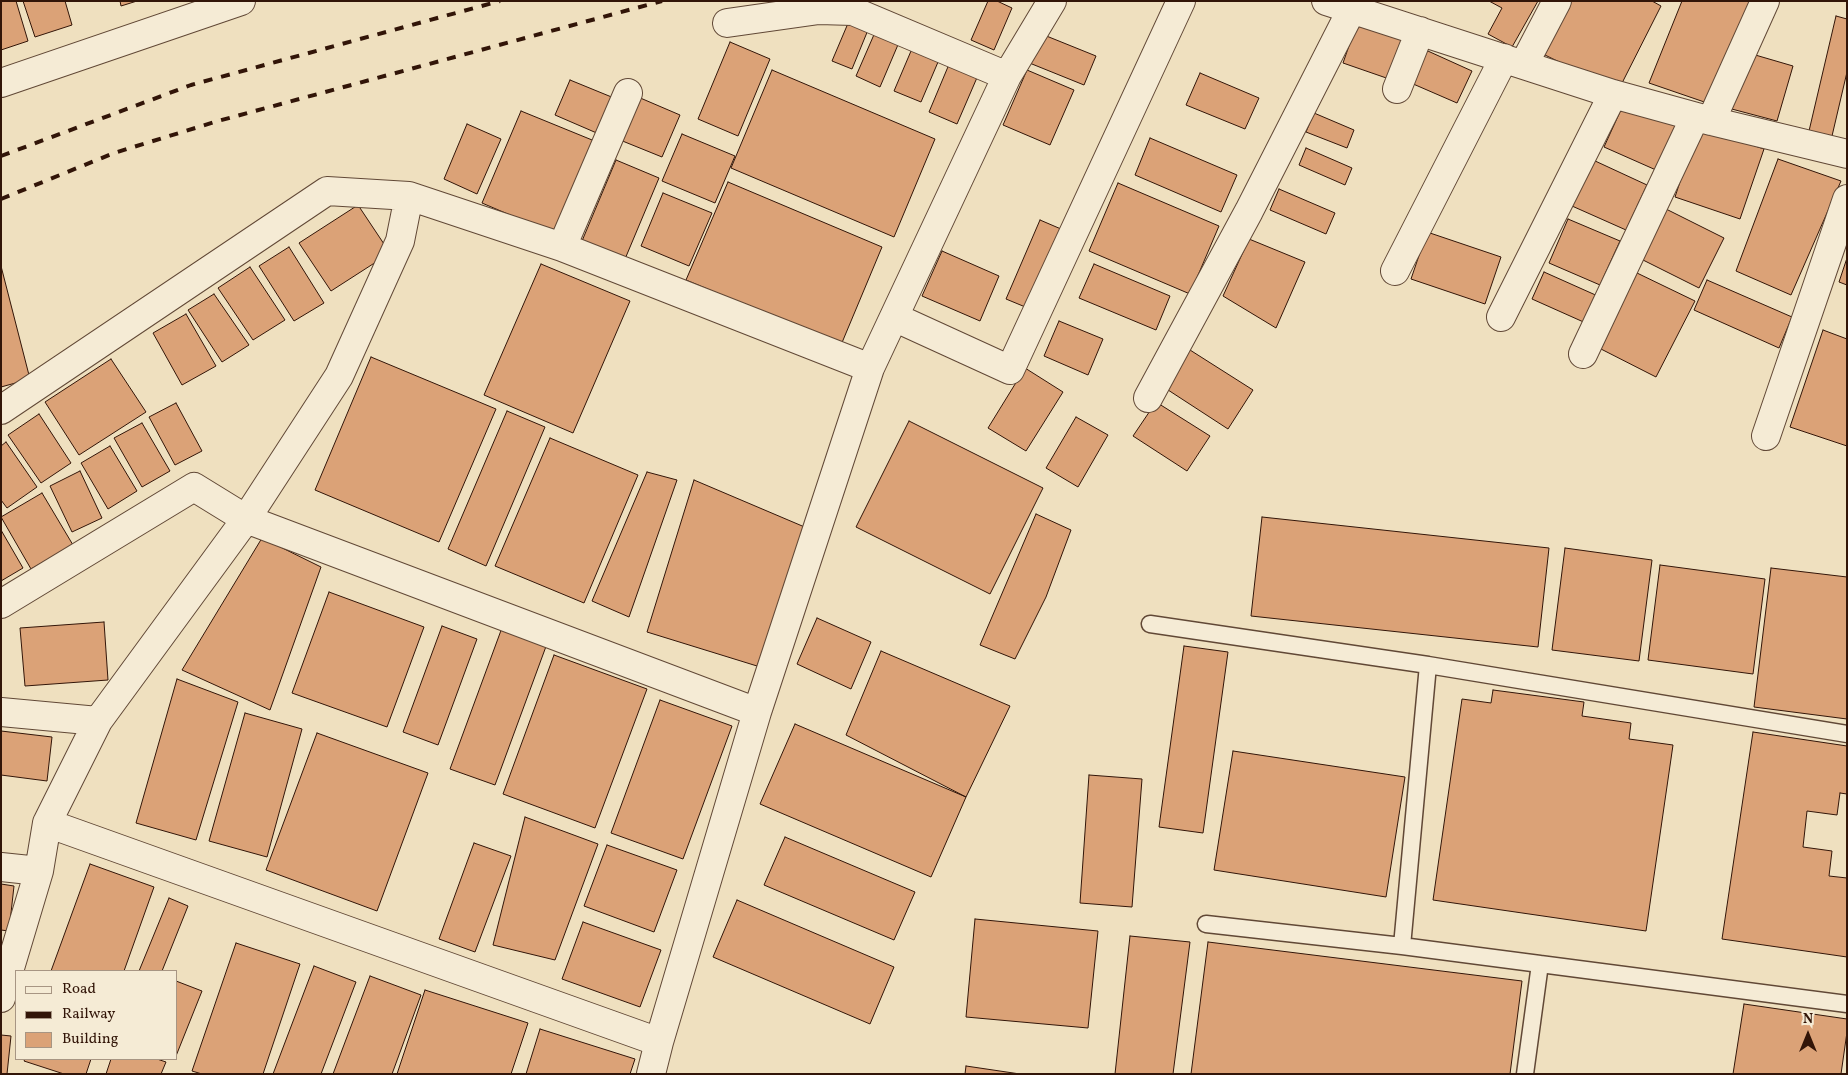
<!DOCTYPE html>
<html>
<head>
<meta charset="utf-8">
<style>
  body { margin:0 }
  #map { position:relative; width:1848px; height:1075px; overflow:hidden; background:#efe0bf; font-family:Vollkorn,serif }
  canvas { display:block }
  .frame { position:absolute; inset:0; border:2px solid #321508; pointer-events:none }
  .legend { position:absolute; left:15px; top:970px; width:162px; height:90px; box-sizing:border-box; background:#f5ebd5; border:1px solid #a79583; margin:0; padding:6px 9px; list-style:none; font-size:15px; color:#321508 }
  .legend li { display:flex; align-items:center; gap:10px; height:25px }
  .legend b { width:25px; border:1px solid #a79583 }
  .north { position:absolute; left:1783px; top:1010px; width:50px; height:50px; -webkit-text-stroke:4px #f5ebd5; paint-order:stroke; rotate:0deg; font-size:14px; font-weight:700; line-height:20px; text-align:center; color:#321508 }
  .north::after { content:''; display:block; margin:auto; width:18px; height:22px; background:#321508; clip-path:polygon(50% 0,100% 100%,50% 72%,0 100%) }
</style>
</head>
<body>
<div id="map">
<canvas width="1848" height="1075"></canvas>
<div class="frame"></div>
<ul class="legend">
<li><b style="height:6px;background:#f5ebd5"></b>Road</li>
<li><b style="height:6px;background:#321508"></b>Railway</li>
<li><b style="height:14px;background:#dba277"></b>Building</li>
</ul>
<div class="north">N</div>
</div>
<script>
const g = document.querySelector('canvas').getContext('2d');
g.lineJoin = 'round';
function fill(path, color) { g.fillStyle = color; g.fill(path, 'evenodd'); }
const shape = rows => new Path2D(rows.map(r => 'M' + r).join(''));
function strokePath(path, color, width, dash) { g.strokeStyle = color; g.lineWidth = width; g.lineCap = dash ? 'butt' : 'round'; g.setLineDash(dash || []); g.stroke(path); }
const building = shape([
  [1,1,16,1,28,41,1,50,1,1],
  [23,1,65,1,72,25,35,37,23,1],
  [120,1,137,1,121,6,120,1],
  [988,1,997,1,1012,8,994,50,971,40,988,1],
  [1489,1,1538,1,1512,47,1488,34,1502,8,1489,1],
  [1569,1,1652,1,1661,6,1618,91,1543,54,1569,1],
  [1682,1,1762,1,1716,106,1649,83,1682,1],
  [1836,16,1847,19,1847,72,1832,136,1809,131,1836,16],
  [1358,20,1413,40,1395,81,1343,63,1358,20],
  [849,21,868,30,852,69,832,61,849,21],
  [876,30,900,40,880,87,856,76,876,30],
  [1039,33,1096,56,1084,85,1027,62,1039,33],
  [730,42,770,59,738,136,698,119,730,42],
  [914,44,941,55,921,102,894,91,914,44],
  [1419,47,1472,71,1457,103,1404,80,1419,47],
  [1745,52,1793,66,1777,121,1728,108,1745,52],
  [950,62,979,73,957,124,929,112,950,62],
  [772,70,935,139,894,237,731,168,772,70],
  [1027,70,1074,90,1050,145,1003,125,1027,70],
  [1200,73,1259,98,1245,129,1186,105,1200,73],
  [570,80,614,98,599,134,555,115,570,80],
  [638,97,680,115,662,157,620,140,638,97],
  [1624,103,1676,126,1656,170,1604,147,1624,103],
  [521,111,597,142,557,235,482,203,521,111],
  [1314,113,1354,130,1347,148,1306,132,1314,113],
  [467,124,501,139,477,194,444,179,467,124],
  [1698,127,1764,149,1740,219,1675,197,1698,127],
  [682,134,735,156,715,203,662,181,682,134],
  [1150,138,1237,175,1221,212,1135,175,1150,138],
  [1306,148,1352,168,1345,185,1299,165,1306,148],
  [1778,159,1841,181,1791,295,1736,271,1778,159],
  [616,160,659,178,625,259,582,241,616,160],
  [1593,160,1647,185,1626,230,1572,206,1593,160],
  [728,182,882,247,841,345,686,280,728,182],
  [1118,183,1219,226,1190,294,1089,251,1118,183],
  [1279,189,1335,213,1326,234,1270,210,1279,189],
  [663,193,712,213,689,266,641,246,663,193],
  [358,205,390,253,331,291,299,243,358,205],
  [1664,208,1724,238,1699,288,1639,258,1664,208],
  [1568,219,1620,241,1600,285,1549,263,1568,219],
  [1040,220,1068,232,1035,311,1006,299,1040,220],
  [1427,232,1501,257,1485,304,1411,279,1427,232],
  [1249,239,1305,262,1276,328,1223,296,1249,239],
  [289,247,324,303,294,321,259,266,289,247],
  [942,251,999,276,980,321,922,296,942,251],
  [1847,258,1847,285,1839,282,1847,258],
  [541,264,630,301,573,433,484,395,541,264],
  [1094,264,1170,296,1156,330,1079,298,1094,264],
  [1,266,30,379,1,387,1,266],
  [250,267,285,320,253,340,218,288,250,267],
  [1544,272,1600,297,1588,324,1532,299,1544,272],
  [1637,273,1695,301,1656,377,1599,348,1637,273],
  [1707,280,1792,317,1779,348,1694,310,1707,280],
  [214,294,249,345,222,362,188,310,214,294],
  [186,314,216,366,182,385,153,333,186,314],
  [1059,321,1103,339,1088,375,1044,356,1059,321],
  [1823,330,1847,339,1847,446,1790,427,1823,330],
  [1190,350,1253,390,1228,429,1165,388,1190,350],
  [371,357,496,409,439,542,315,490,371,357],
  [111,359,146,412,79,455,45,402,111,359],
  [1025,368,1063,392,1026,451,988,428,1025,368],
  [1156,402,1210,436,1187,471,1133,436,1156,402],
  [176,403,202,451,175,465,149,417,176,403],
  [507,411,545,427,486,566,448,549,507,411],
  [39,414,71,463,41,483,8,435,39,414],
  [1076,417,1108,435,1078,487,1046,468,1076,417],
  [909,421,1043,488,990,594,856,527,909,421],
  [142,423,170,471,142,487,114,438,142,423],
  [550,438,638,475,584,603,495,566,550,438],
  [6,442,37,487,7,508,1,500,1,446,6,442],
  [110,446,137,491,108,509,81,463,110,446],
  [80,471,102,518,72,532,50,486,80,471],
  [647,472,677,480,629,617,592,601,647,472],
  [694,480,814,531,757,666,647,632,694,480],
  [42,493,73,545,31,569,1,517,42,493],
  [1036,514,1071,530,1046,597,1015,659,980,645,1036,514],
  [1262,517,1549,548,1538,647,1251,616,1262,517],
  [1,530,23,568,1,581,1,530],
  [262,538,321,567,270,710,182,670,262,538],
  [1565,548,1652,560,1639,661,1552,650,1565,548],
  [1660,565,1765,579,1753,674,1648,660,1660,565],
  [1771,568,1847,577,1847,719,1754,707,1771,568],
  [329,592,424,627,387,727,292,693,329,592],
  [817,618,871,642,851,689,797,664,817,618],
  [104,622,108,680,25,686,20,628,104,622],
  [503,625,548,641,495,785,450,769,503,625],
  [442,626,477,639,438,745,403,732,442,626],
  [1184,646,1228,652,1203,833,1159,827,1184,646],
  [881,651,1010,706,966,797,846,735,881,651],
  [554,655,647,689,595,828,503,794,554,655],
  [177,679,238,702,196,840,136,823,177,679],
  [1493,690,1584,702,1582,716,1631,723,1629,739,1673,745,1646,931,1433,900,1462,699,1491,703,1493,690],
  [660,700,732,726,683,859,611,833,660,700],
  [245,713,302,729,267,857,209,841,245,713],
  [795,724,966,797,931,877,760,804,795,724],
  [1,731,52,737,47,781,1,775,1,731],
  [1753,732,1847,746,1847,957,1722,939,1753,732],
  [317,733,428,773,377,911,266,870,317,733],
  [1233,751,1405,777,1386,897,1214,870,1233,751],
  [1089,775,1142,779,1132,907,1080,903,1089,775],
  [1840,793,1847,794,1847,878,1829,876,1832,851,1803,847,1807,811,1837,815,1840,793],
  [525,817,598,844,555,960,493,945,525,817],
  [785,837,915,892,894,940,764,885,785,837],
  [474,843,511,856,475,952,439,939,474,843],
  [607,845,677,870,654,932,584,906,607,845],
  [90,864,154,887,124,971,51,971,90,864],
  [1,884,14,886,9,931,1,930,1,884],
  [169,898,188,906,162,971,139,971,169,898],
  [737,900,894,967,870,1024,713,957,737,900],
  [975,919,1098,931,1088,1028,966,1017,975,919],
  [583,922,661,950,640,1007,562,979,583,922],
  [1130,936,1190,942,1173,1074,1115,1074,1130,936],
  [1208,942,1522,981,1510,1074,1191,1074,1208,942],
  [236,943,300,964,263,1074,202,1074,192,1071,236,943],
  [314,966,356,982,321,1074,273,1074,314,966],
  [370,976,421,995,392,1074,333,1074,370,976],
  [176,981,202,991,176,1056,176,981],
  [425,990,528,1023,511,1074,397,1074,425,990],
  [1744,1004,1847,1019,1847,1032,1841,1074,1733,1074,1744,1004],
  [540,1029,635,1059,630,1074,526,1074,540,1029],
  [1,1035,11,1036,7,1074,1,1074,1,1035],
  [25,1059,91,1059,86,1074,64,1074,24,1061,25,1059],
  [111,1059,157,1059,166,1062,161,1074,106,1074,111,1059],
  [966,1066,1020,1074,965,1074,966,1066]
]);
const service = shape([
  [1150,624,1428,665],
  [1206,924,1402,946,1847,1004],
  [1402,946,1428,665,1847,734],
  [1525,1074,1540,964]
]);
const minor = shape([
  [1326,1,1613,94,1711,121,1847,154],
  [727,23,819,10,853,11,1007,76],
  [1524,64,1557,1],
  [1397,89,1420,31],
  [1711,121,1765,1],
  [409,196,562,247,870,368],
  [562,247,628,93],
  [1395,271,1504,58],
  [894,317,1010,370,1181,1],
  [1501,317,1613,94],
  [1583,354,1695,117],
  [1148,398,1249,211,1356,1],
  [1,410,327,191,409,196,400,241,339,376,246,519,98,721,47,823,39,871,1,998],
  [1766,436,1847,199],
  [1,604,194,487,246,519,757,712],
  [1,712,98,721],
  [47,823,659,1042],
  [1,867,39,871],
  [651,1074,659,1042,757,712,870,368,1007,76,1052,1]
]);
const tertiary = shape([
  [1,83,241,1]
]);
const rail = shape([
  [1,156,191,85,500,1],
  [1,199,114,153,218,121,662,1]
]);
fill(building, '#dba277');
strokePath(building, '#321508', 1);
strokePath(service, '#614836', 19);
strokePath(minor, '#614836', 30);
strokePath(tertiary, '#614836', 30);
strokePath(service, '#f5ebd5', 16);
strokePath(minor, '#f5ebd5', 28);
strokePath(tertiary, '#f5ebd5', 28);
strokePath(rail, '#321508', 4, [9, 9]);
</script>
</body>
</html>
